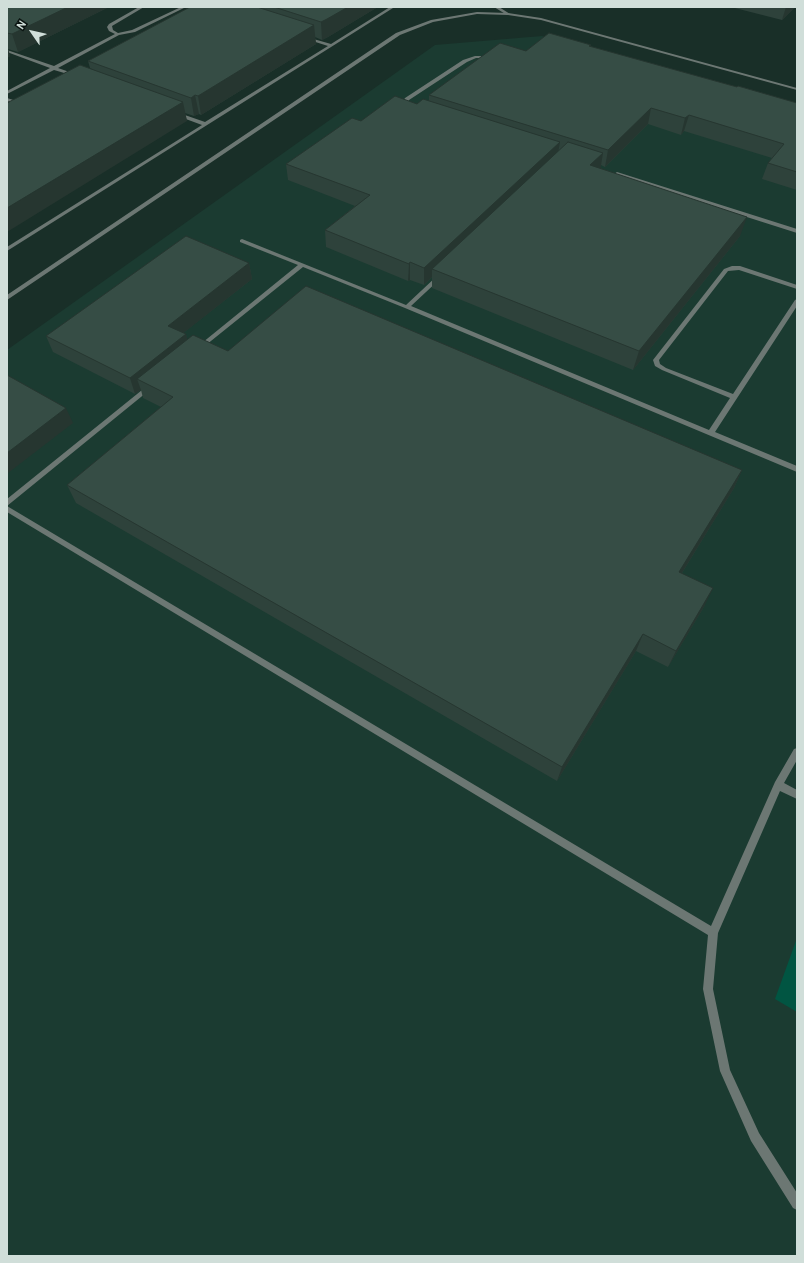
<!DOCTYPE html>
<html>
<head>
<meta charset="utf-8">
<style>
  body { margin:0 }
  #map { position:relative; width:804px; height:1263px; overflow:hidden; background:#192f28; font-family:Overpass,sans-serif }
  canvas { display:block }
  .frame { position:absolute; inset:0; border:8px solid #d0ded9; pointer-events:none }
  .north { position:absolute; left:12px; top:12px; width:40px; height:40px; -webkit-text-stroke:3px #0b1512; paint-order:stroke; rotate:304deg; font-size:11px; font-weight:700; line-height:16px; text-align:center; color:#d0ded9 }
  .north::after { content:''; display:block; margin:auto; width:14px; height:18px; background:#d0ded9; clip-path:polygon(50% 0,100% 100%,50% 72%,0 100%) }
</style>
</head>
<body>
<div id="map">
<canvas width="804" height="1263"></canvas>
<div class="frame"></div>
<div class="north">N</div>
</div>
<script>
const g = document.querySelector('canvas').getContext('2d');
g.lineJoin = 'round';
function fill(path, color) { g.fillStyle = color; g.fill(path, 'evenodd'); }
const shape = rows => new Path2D(rows.map(r => 'M' + r).join(''));
function strokePath(path, color, width, dash) { g.strokeStyle = color; g.lineWidth = width; g.lineCap = dash ? 'butt' : 'round'; g.setLineDash(dash || []); g.stroke(path); }
const built = shape([
  [542,36,797,108,797,1256,7,1256,7,350,435,45]
]);
const green = shape([
  [797,938,797,1012,775,999]
]);
const service = shape([
  [139,7,144,7,112,26,113,30,118,33,132,30,181,7,186,7,135,32,119,35,58,68,78,75,78,77,54,70,7,94,7,91,50,68,7,52,7,50,54,66,115,34,109,31,107,27,109,24,139,7],
  [390,7,393,8,7,251,7,247,202,125,175,115,175,113,179,113,205,122,328,46,303,38,303,36,331,44,390,7],
  [494,7,499,7,510,14,507,15,494,7],
  [475,56,492,56,494,57,492,58,476,58,467,62,409,100,407,103,411,108,411,109,407,109,402,103,405,98,463,60,475,56],
  [7,98,23,103,23,104,21,105,7,101,7,98],
  [617,172,797,229,797,233,615,175,614,174,617,172],
  [242,239,406,305,437,276,441,276,441,278,411,306,709,430,730,398,662,370,655,366,653,360,724,269,732,266,740,266,797,285,797,289,739,270,728,271,659,360,660,364,666,368,733,394,795,300,797,299,797,306,715,432,797,466,797,472,405,308,303,267,201,349,197,349,197,347,298,265,240,242,240,240,242,239],
  [147,386,149,386,152,388,7,506,7,499,147,386],
  [7,506,711,926,775,782,794,749,797,748,797,760,784,783,797,790,797,799,780,791,718,933,713,989,730,1070,759,1133,797,1193,797,1210,793,1208,751,1141,720,1071,703,989,708,935,7,512,7,506]
]);
const minor = shape([
  [477,12,508,13,541,18,797,88,797,90,541,20,508,15,477,14,433,22,400,35,7,300,7,295,396,33,431,20,477,12]
]);
const wall = shape([
  [7,7,109,7,18,52,8,49,10,56,7,58],
  [190,7,376,7,376,8,328,37,322,40,315,37,316,44,201,115,199,114,194,116,185,113,187,121,90,68,88,61],
  [731,7,795,7,782,20],
  [591,47,737,87,797,103,797,190,762,179,768,163,772,158,684,131,681,135,648,124,605,167,601,165,600,168,740,236,633,370,432,288,432,277,424,285,410,280,408,281,326,247,325,230,355,206,288,180,286,164,361,121,417,104,429,101,429,95,526,51],
  [249,263,252,279,183,333,186,334,187,340,228,351,742,470,734,488,682,573,705,605,668,667,636,651,557,781,76,503,67,485,161,407,143,398,141,390,135,394,53,352,46,336]
]);
const shadedWall = shape([
  [68,7,109,7,18,52,12,34],
  [348,7,376,7,376,8,328,37,322,40,321,22],
  [786,7,795,7,782,20],
  [314,25,316,44,201,115,198,96],
  [7,46,10,56,7,58],
  [195,95,199,114,194,116,191,98],
  [183,102,187,121,7,232,7,208],
  [651,108,648,124,605,167,608,150],
  [689,115,684,131,681,135,685,118],
  [560,142,557,159,432,269,432,277,424,285,424,268],
  [603,153,600,172,590,165],
  [747,217,740,236,633,370,639,351],
  [410,262,410,280,408,281,409,264],
  [249,263,252,279,172,342,168,326],
  [186,334,190,350,137,379,141,390,135,394,130,378],
  [66,408,73,423,8,473,7,471,7,453],
  [742,470,734,488,672,589,679,572],
  [713,588,705,605,668,667,676,651],
  [643,634,636,651,557,781,562,767]
]);
const building = shape([
  [7,7,68,7,12,34,7,33,7,7],
  [190,7,257,7,314,25,198,96,195,95,191,98,88,61,190,7],
  [274,7,348,7,327,19,321,22,274,7],
  [549,33,591,45,589,46,737,87,738,86,797,103,797,172,768,163,784,144,689,115,685,118,651,108,608,150,429,95,500,43,526,51,549,33],
  [80,65,183,102,7,208,7,103,80,65],
  [395,96,417,104,423,99,560,142,424,268,410,262,409,264,325,230,370,195,286,164,352,118,361,121,395,96],
  [568,142,603,153,590,165,747,217,639,351,432,269,568,142],
  [186,236,249,263,168,326,186,334,130,378,46,336,186,236],
  [306,286,742,470,679,572,713,588,676,651,643,634,562,767,67,485,173,397,137,379,193,335,228,351,306,286],
  [7,375,66,408,7,453,7,375]
]);
fill(built, '#1b3b31');
fill(green, '#015542');
fill(service, '#6c7773');
fill(minor, '#6c7773');
fill(wall, '#2e423b');
fill(shadedWall, '#263630');
fill(building, '#364d45');
strokePath(building, '#263630', 1);
</script>
</body>
</html>
